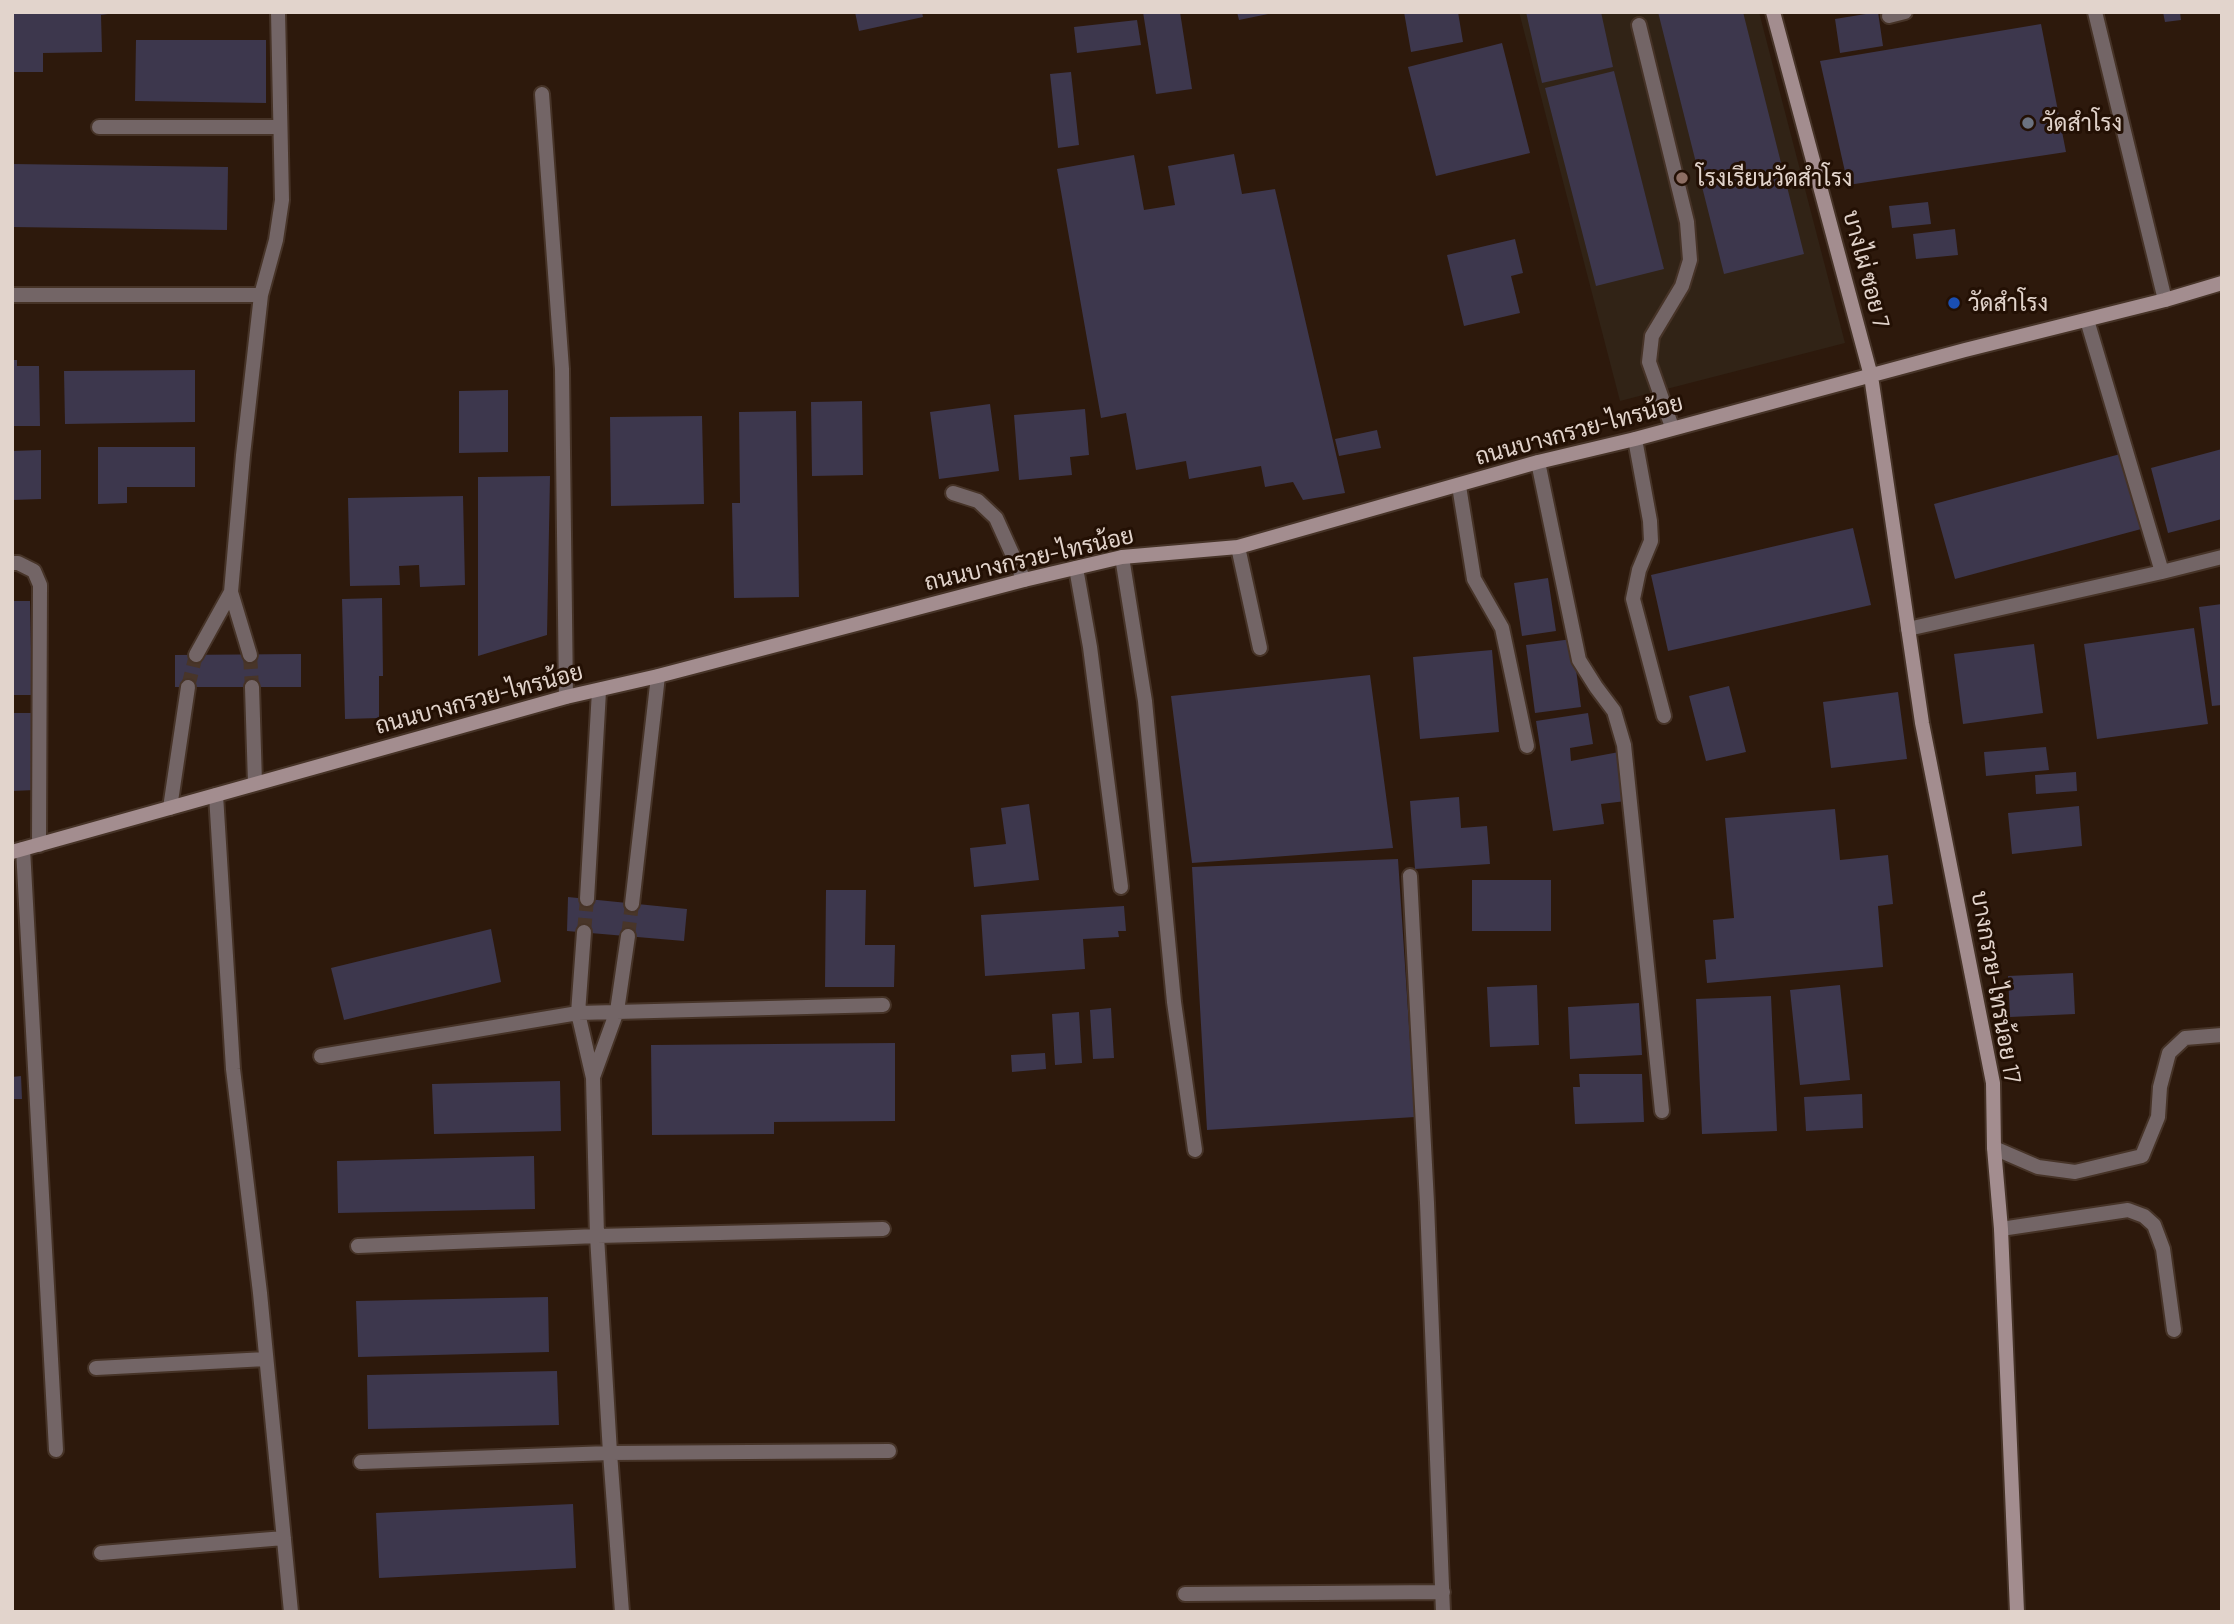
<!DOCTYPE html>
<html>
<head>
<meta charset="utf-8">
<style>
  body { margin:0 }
  #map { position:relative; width:2234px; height:1624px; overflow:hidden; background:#2d190c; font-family:Barlow,sans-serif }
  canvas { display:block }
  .frame { position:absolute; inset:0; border:14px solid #e2d4cc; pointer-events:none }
</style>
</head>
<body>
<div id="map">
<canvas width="2234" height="1624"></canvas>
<div class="frame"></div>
</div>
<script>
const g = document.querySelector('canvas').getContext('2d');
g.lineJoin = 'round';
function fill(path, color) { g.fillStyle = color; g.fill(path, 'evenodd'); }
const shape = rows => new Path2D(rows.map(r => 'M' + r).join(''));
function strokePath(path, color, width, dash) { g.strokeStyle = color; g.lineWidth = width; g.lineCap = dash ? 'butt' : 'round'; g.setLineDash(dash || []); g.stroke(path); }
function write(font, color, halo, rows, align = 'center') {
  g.font = font + ' Barlow,Sarabun,sans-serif'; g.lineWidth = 6; g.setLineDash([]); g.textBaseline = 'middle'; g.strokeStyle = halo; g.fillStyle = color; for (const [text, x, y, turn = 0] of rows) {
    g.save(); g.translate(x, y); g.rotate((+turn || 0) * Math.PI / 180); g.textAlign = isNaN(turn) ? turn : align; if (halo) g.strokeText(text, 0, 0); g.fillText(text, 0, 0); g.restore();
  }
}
const education = shape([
  [1519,12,1759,12,1845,343,1620,401]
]);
const building = shape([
  [12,12,108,12,108,14,101,15,102,52,43,53,43,72,12,72],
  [855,12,922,12,923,17,859,31],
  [1143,12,1180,12,1192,89,1156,94],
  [1237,12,1273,12,1273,13,1239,20],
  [1404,12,1458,12,1463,42,1411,52],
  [1526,12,1601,12,1613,67,1542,83],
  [1658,12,1743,12,1804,254,1724,274],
  [1878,12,1883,46,1840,53,1835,19],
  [2163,12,2180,12,2181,20,2165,22],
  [1137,20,1141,45,1077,53,1074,27],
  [2041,24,2066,152,1848,185,1820,61],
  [136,40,266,40,266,103,135,101],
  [1502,43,1530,153,1436,176,1408,67],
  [1614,71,1664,269,1596,286,1545,88],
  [1071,72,1079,145,1058,148,1050,74],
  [1234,154,1242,194,1275,189,1345,493,1303,500,1293,482,1265,487,1261,466,1189,479,1186,461,1136,470,1126,413,1101,418,1057,169,1134,155,1144,210,1175,205,1168,166],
  [12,164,228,167,227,230,12,227],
  [1928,202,1931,224,1892,228,1889,206],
  [1955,229,1958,255,1916,259,1913,234],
  [1515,239,1523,273,1511,276,1520,313,1464,326,1447,255],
  [12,360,17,360,17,366,39,366,40,426,12,426],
  [195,370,195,422,65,424,64,371],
  [508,390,508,452,459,453,459,391],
  [862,401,863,475,812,476,811,402],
  [990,404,999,471,939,479,930,412],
  [1085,409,1089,455,1070,457,1072,475,1019,480,1014,415],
  [796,411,799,597,734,598,732,503,740,503,739,412],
  [702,416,704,504,611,506,610,417],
  [1377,430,1381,448,1339,456,1335,439],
  [98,447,195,447,195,487,127,487,127,503,98,504],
  [2222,449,2222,519,2168,533,2151,468],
  [41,450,41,499,12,500,12,451],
  [2124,453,2145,528,1955,579,1934,504],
  [550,476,547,635,478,656,478,477],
  [463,496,465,585,420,587,419,565,399,566,400,585,350,586,348,498],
  [1853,528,1871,605,1668,651,1651,575],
  [1548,578,1556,631,1522,636,1514,583],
  [382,598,383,676,379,676,379,718,345,719,342,599],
  [12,601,30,601,32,695,12,695],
  [2222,604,2222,705,2212,706,2199,607],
  [2194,628,2208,724,2097,739,2084,644],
  [1572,639,1581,707,1535,713,1526,645],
  [2034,644,2043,713,1963,724,1954,654],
  [1492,650,1499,732,1420,739,1413,657],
  [301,654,301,687,175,687,175,655],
  [1370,675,1393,848,1192,863,1171,696],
  [1729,686,1746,752,1706,761,1689,696],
  [1898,692,1907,759,1831,768,1823,702],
  [12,713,33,713,35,790,12,791],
  [1588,713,1593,744,1570,748,1571,761,1619,752,1626,801,1601,804,1604,824,1553,831,1536,721],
  [2046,747,2049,770,1986,776,1984,752],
  [2076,772,2077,791,2036,794,2035,775],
  [1459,797,1461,828,1487,826,1490,864,1415,869,1410,801],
  [1029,804,1039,880,974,887,970,848,1006,844,1001,808],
  [2079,806,2082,846,2012,854,2008,813],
  [1835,809,1840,860,1888,855,1893,904,1878,906,1883,967,1707,983,1705,960,1716,959,1713,920,1734,918,1725,818],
  [1398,859,1415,1117,1207,1130,1192,867],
  [1472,880,1551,880,1551,931,1472,931],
  [826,890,866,890,865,945,895,945,894,987,825,987],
  [568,897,687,909,684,941,567,931],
  [1124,906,1126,931,1118,931,1119,937,1083,939,1085,969,985,976,981,915],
  [491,929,501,982,344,1020,331,968],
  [2073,973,2075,1014,2010,1017,2008,976],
  [1537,985,1539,1045,1490,1047,1487,987],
  [1840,985,1850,1080,1800,1085,1790,990],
  [1771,996,1777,1131,1702,1134,1696,999],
  [1639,1003,1642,1055,1570,1059,1568,1007],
  [1111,1008,1114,1058,1093,1059,1090,1010],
  [1079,1012,1082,1063,1055,1065,1052,1014],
  [895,1043,895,1121,774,1122,774,1134,652,1135,651,1045],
  [1045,1053,1046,1069,1012,1072,1011,1055],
  [1579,1074,1642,1074,1644,1122,1575,1124,1573,1087,1580,1087],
  [21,1076,22,1099,12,1099,12,1077],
  [560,1081,561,1131,434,1134,432,1084],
  [1862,1094,1863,1128,1806,1131,1804,1097],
  [534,1156,535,1209,338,1213,337,1161],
  [548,1297,549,1352,358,1357,356,1301],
  [557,1371,559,1425,368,1429,367,1375],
  [573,1504,576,1568,379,1578,376,1513]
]);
const streetTunnel = shape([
  [250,655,252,687],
  [188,687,196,655],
  [584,932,587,899],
  [628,936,632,904]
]);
const lane = shape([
  [2095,12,2165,300],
  [1889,16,1905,12],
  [1639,25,1687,222,1690,260,1682,286,1652,336,1649,362,1672,427],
  [1635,439,1650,521,1651,541,1639,570,1633,599,1664,716],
  [1538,462,1579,660,1596,687,1614,711,1624,745,1662,1111],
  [1459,486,1474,579,1502,628,1527,746],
  [1238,547,1260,648],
  [1122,557,1145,701,1174,1002,1195,1150],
  [1076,568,1090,647,1121,887],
  [2001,1229,2128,1210,2144,1216,2154,1225,2163,1249,2174,1330]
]);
const street = shape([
  [542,94,562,369,566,697],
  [99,127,280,127],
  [12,295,261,295],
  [953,493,978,501,996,518,1024,580],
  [12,563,18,563,34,571,40,585,39,845],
  [2162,572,2222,557],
  [1908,629,2162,572,2087,320],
  [196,655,231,592],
  [250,655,231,592,243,455,261,295,276,240,282,200,278,12],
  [252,687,255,783],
  [216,795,233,1069,260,1293,291,1612],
  [170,808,188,687],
  [23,849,56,1450],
  [1410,876,1427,1203,1443,1612],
  [587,899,599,691],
  [632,904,658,676],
  [584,932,578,1013,593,1078,597,1236,610,1453,622,1612],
  [321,1056,578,1013,883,1005],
  [593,1077,617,1011,628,936],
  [1994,1148,2038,1167,2075,1172,2142,1156,2158,1117,2160,1087,2169,1053,2185,1038,2222,1035],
  [358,1246,597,1236,883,1229],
  [96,1368,266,1359],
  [361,1462,610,1453,889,1451],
  [101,1553,284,1538],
  [1185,1594,1443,1592]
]);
const secondary = shape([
  [1773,12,1871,376,1922,723,1993,1083,1994,1148,2001,1229,2017,1612],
  [12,852,566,697,658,676,1024,580,1122,557,1238,547,1538,462,1635,439,1965,350,2165,300,2222,283]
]);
const markers = [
  [2028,123,7,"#6b7280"],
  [1682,178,7,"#8d6e63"],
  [1954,303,7,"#1a4fb4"]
];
const poiNames = [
  ["วัดสําโรง",2042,123],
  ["โรงเรียนวัดสำโรง",1696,178],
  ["วัดสำโรง",1968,303]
];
const streetNames = [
  ["บางไผ่ ซอย 7",1866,269,75],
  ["ถนนบางกรวย-ไทรน้อย",1579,430,-15],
  ["ถนนบางกรวย-ไทรน้อย",1029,559,-13],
  ["ถนนบางกรวย-ไทรน้อย",479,699,-15],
  ["บางกรวย-ไทรน้อย 17",1996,987,80]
];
fill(education, '#312316');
fill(building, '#3d374d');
strokePath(streetTunnel, '#483529', 14, [14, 7]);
strokePath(lane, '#463327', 18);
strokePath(street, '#463327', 18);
strokePath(secondary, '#463327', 18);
strokePath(lane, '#736566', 14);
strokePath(street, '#736566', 14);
strokePath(secondary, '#a38d8f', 14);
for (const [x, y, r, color] of markers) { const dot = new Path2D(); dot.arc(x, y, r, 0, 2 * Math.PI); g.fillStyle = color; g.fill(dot); strokePath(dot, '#231004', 2.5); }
write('23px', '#e2d4cc', '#231004', poiNames, 'left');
write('23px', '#e2d4cc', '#231004', streetNames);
</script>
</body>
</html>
